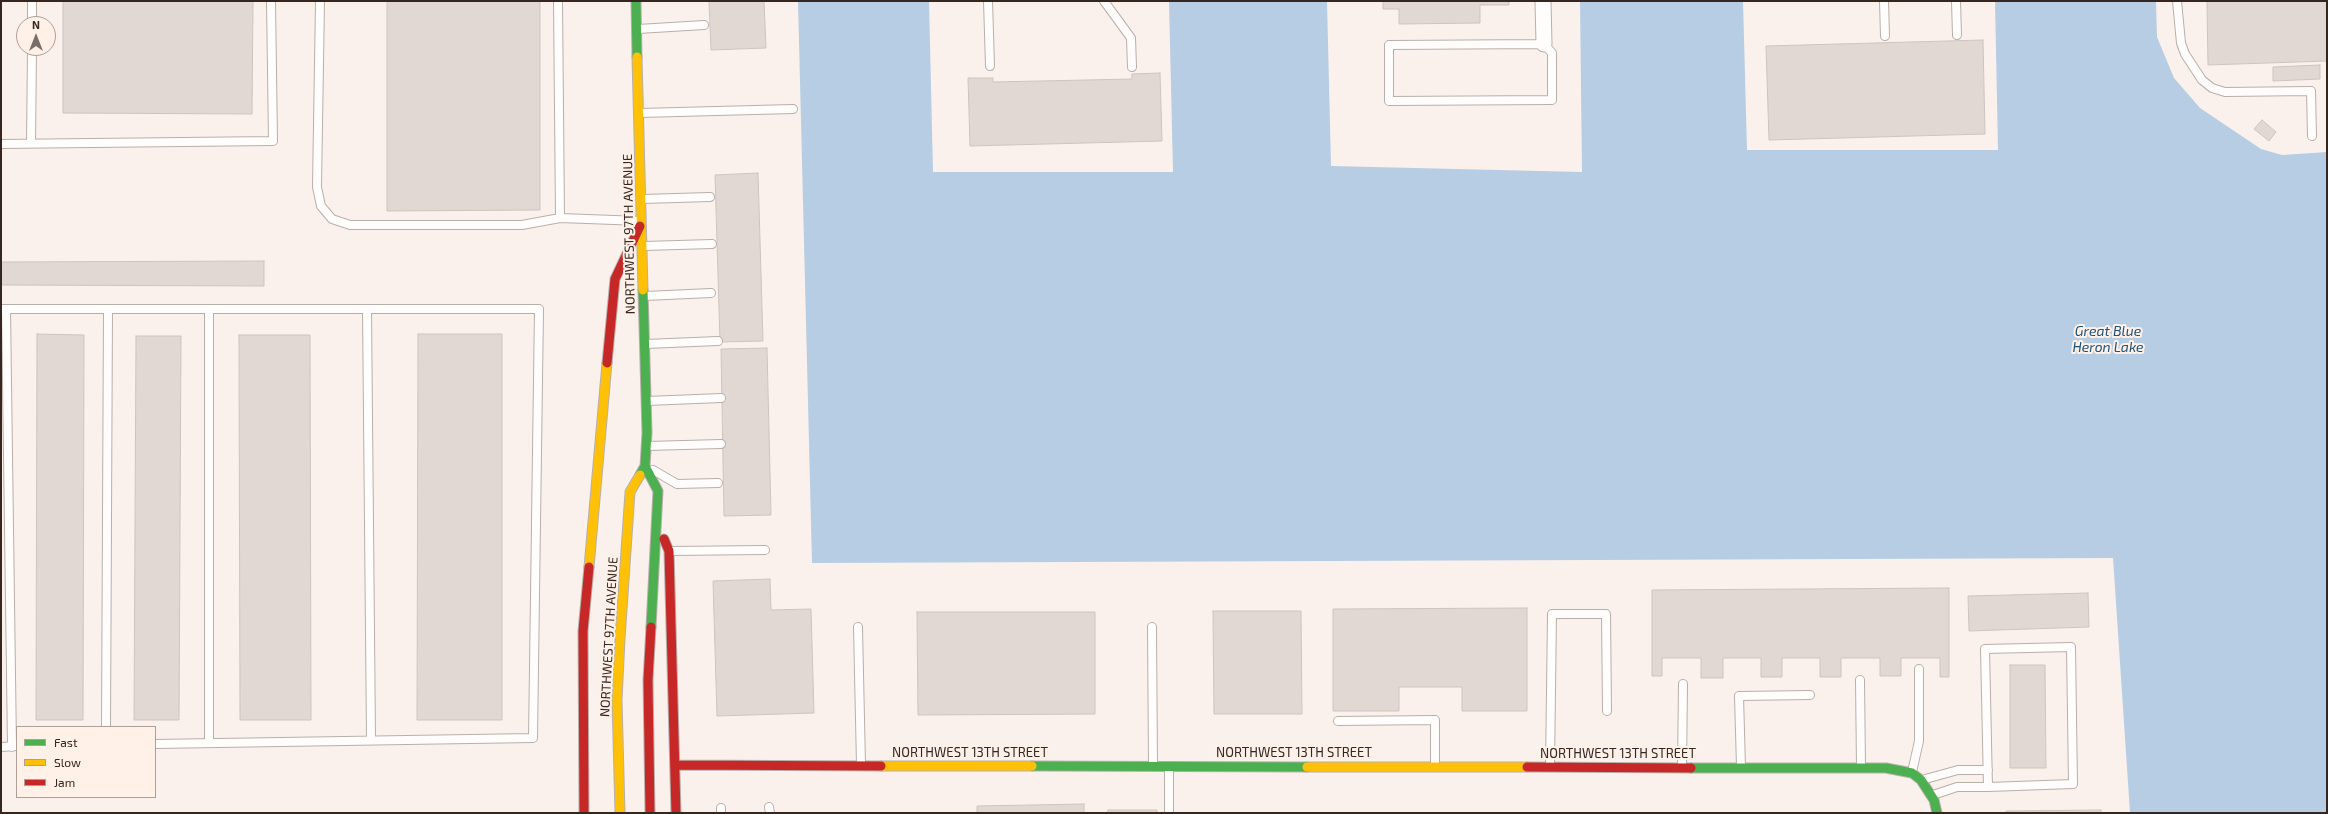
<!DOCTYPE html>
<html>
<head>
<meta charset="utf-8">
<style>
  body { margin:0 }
  #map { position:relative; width:2328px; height:814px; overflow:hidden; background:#faf1ed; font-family:"Exo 2",sans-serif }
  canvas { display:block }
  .frame { position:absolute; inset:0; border:2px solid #352720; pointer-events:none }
  .legend { position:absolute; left:16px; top:726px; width:140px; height:72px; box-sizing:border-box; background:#fff0e8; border:1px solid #aea098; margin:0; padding:5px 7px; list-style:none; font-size:12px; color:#352720 }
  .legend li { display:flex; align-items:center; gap:8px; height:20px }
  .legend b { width:20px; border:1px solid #aea098 }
  .north { position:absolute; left:16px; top:16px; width:40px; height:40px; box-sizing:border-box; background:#fff0e8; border:1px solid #aea098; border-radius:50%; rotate:0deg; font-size:11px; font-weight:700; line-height:16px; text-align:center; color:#352720 }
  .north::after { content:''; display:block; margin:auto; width:14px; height:18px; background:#7a6e68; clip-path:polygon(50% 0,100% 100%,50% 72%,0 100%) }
</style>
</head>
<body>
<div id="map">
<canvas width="2328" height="814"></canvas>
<div class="frame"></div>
<ul class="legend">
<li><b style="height:5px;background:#4caf50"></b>Fast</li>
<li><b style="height:5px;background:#ffc107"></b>Slow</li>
<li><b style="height:5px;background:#c62828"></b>Jam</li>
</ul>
<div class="north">N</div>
</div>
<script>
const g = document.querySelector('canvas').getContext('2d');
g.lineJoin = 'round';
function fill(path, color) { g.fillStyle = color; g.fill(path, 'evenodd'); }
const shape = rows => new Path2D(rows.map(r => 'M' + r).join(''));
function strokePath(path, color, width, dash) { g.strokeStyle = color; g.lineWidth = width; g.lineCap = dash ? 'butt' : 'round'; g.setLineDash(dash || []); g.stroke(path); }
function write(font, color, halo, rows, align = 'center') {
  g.font = font + ' "Exo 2",sans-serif'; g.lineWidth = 4; g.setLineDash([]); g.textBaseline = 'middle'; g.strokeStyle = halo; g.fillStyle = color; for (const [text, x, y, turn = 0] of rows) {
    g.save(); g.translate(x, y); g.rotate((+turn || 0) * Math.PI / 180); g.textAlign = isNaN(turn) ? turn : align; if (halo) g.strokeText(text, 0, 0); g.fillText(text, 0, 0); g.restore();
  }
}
const water = shape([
  [798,1,929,1,933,172,1173,172,1169,1,1327,1,1331,166,1582,172,1580,1,1743,1,1747,150,1998,150,1995,1,2156,1,2157,37,2174,78,2200,108,2261,149,2282,155,2327,152,2327,813,2130,813,2113,558,812,563]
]);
const building = shape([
  [63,1,253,1,252,114,63,113,63,1],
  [387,1,540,1,540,210,387,211,387,1],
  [709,1,764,1,766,48,711,50,709,1],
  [1383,1,1509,1,1509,5,1480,5,1480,23,1399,24,1399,9,1383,9,1383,1],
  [2207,1,2327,1,2327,61,2208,65,2207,1],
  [1983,40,1985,134,1769,140,1766,46,1983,40],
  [2320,65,2320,79,2273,81,2273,67,2320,65],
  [1160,73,1162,141,970,146,968,78,993,78,993,82,1132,79,1132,74,1160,73],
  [2262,120,2276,132,2269,141,2254,129,2262,120],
  [758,173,763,341,720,342,715,175,758,173],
  [264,261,264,286,1,285,1,262,264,261],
  [37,334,84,335,83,720,36,720,37,334],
  [418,334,502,334,502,720,417,720,418,334],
  [239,335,310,335,311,720,240,720,239,335],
  [136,336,181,336,179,720,134,720,136,336],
  [767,348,771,515,724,516,721,349,767,348],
  [770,579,771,610,811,609,814,713,717,716,713,581,770,579],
  [1949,588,1949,677,1940,677,1940,658,1901,658,1901,676,1880,676,1880,658,1841,658,1841,677,1820,677,1820,658,1782,658,1782,677,1761,677,1761,658,1723,658,1723,678,1701,678,1701,658,1662,658,1662,676,1652,676,1652,590,1949,588],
  [2088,593,2089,627,1969,631,1968,596,2088,593],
  [1527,608,1527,711,1462,711,1462,687,1399,687,1399,711,1333,711,1333,609,1527,608],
  [1213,611,1301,611,1302,714,1214,714,1213,611],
  [917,612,1095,612,1095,714,918,715,917,612],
  [2010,665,2045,665,2046,768,2010,768,2010,665],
  [1084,804,1084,813,977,813,977,806,1084,804],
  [1108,810,1157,810,1157,813,1108,813,1108,810],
  [2101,810,2101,813,2006,813,2006,811,2101,810]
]);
const lane = shape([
  [320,1,317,187,321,206,332,219,350,225,522,225,560,218,641,221],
  [558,1,560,218],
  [988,1,990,66],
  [1104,1,1131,38,1132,67],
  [1884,1,1885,36],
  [1956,1,1957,35],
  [2177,1,2181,43,2185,54,2202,80,2212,88,2225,92,2311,91,2312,136],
  [32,24,32,1],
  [638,29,704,25],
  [1544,44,1552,53,1552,100,1389,101,1389,45,1544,44],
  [640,113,793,109],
  [31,143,32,48],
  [1,144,273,141,271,1],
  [642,199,710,197],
  [644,246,712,244],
  [645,296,711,293],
  [1,309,539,309,533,738,155,744],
  [6,309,12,747],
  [209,309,209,743],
  [367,309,371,740],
  [646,344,718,341],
  [647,401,721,398],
  [647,446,721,444],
  [653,470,677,484,718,483],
  [670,551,765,550],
  [858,627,861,765],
  [1152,627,1153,765],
  [1860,680,1861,767],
  [1338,721,1435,720,1435,767],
  [106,727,108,309],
  [1,747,16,746],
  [1682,766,1683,684],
  [1550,767,1552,614,1606,614,1607,711],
  [1741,767,1739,696,1810,695],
  [1169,768,1169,813],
  [1912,772,1919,741,1919,669],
  [1922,780,1958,770,1988,770],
  [1933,795,1957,787,1988,787,2073,784,2071,647,1985,649,1988,787],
  [769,807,770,813],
  [721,808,721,813]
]);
const street = shape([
  [1543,1,1544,44]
]);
const fast = shape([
  [636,1,637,57],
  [645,466,658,491,651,627],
  [640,475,645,466,647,433,643,290],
  [1032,766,1307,767],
  [1691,768,1886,768,1912,773,1921,780,1934,800,1937,813]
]);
const slow = shape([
  [637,57,643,290],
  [589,567,607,363],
  [881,766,1032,766],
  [1307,767,1527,767],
  [620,813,617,700,620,639,630,492,640,475]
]);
const jam = shape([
  [607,363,615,279,640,226],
  [664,539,669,551,676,813],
  [675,765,881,766],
  [1527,767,1691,768],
  [584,813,583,631,589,567],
  [650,813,648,680,651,627]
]);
const streetNames = [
  ["NORTHWEST 97TH AVENUE",629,234,-91],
  ["NORTHWEST 97TH AVENUE",609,637,-87],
  ["NORTHWEST 13TH STREET",970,753],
  ["NORTHWEST 13TH STREET",1294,753],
  ["NORTHWEST 13TH STREET",1618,754]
];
const waterNames = [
  ["Great Blue",2108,331],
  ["Heron Lake",2108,347]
];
fill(water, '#b7cde3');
fill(building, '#e2d8d3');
strokePath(building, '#cec4bf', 1);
strokePath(lane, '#b9afaa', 10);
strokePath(street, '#b9afaa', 17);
strokePath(fast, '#b9afaa', 11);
strokePath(slow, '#b9afaa', 11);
strokePath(jam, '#b9afaa', 11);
strokePath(lane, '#fefdfc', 8);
strokePath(street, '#fefdfc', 15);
strokePath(fast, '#4caf50', 9);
strokePath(slow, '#ffc107', 9);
strokePath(jam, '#c62828', 9);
write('13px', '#352720', '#fff0e8', streetNames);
write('italic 14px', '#1b517c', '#fff0e8', waterNames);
</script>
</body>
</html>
